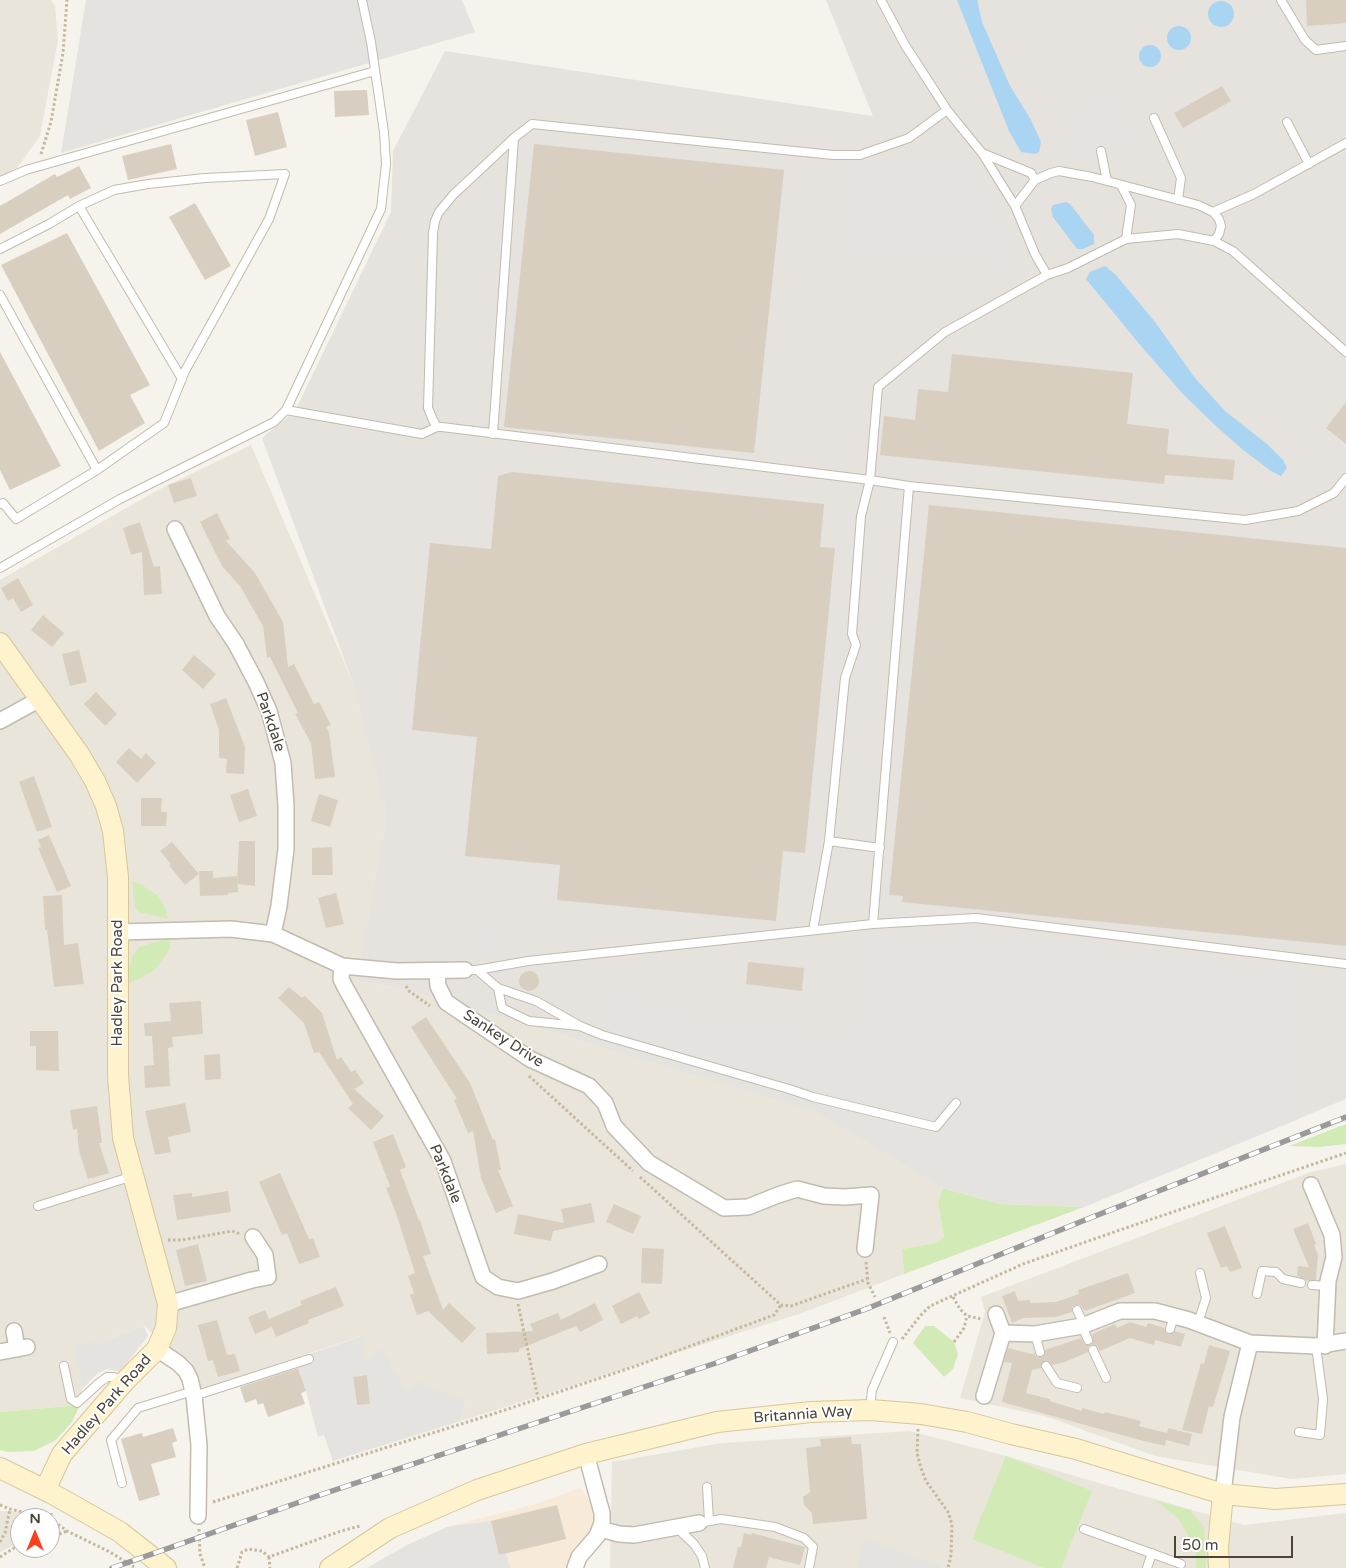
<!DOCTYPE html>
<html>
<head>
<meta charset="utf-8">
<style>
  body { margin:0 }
  #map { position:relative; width:1346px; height:1568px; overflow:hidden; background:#f6f3ec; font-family:"Varela Round",sans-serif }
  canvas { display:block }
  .north { position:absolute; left:10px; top:1508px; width:50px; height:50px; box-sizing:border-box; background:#fff; border:1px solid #b7b4b0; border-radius:50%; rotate:0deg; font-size:14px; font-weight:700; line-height:20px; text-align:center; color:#4b4439 }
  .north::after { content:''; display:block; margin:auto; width:18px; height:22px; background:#fc3f1d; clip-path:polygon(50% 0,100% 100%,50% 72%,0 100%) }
  .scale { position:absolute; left:1174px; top:1536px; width:119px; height:22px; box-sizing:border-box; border:2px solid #4b4439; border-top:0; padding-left:6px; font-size:15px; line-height:18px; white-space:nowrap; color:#4b4439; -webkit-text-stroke:4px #fff; paint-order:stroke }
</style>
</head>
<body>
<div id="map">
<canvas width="1346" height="1568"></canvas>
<div class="north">N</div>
<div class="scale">50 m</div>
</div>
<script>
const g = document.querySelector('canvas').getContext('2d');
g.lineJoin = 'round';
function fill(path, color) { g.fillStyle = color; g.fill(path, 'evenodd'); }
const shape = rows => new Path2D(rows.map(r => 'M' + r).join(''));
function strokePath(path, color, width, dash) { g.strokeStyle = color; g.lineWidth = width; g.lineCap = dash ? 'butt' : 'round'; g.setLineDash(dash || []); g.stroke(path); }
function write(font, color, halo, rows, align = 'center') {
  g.font = font + ' "Varela Round",sans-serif'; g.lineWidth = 4; g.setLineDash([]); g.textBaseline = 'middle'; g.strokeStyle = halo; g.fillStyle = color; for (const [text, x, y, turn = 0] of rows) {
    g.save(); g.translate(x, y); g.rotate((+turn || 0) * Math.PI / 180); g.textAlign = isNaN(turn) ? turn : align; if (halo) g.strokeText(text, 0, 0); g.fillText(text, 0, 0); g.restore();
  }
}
const residential = shape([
  [0,0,51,0,55,6,58,40,40,136,17,168,0,175],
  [251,445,353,683,387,815,357,980,409,991,810,1107,943,1188,938,1202,944,1237,937,1243,902,1249,904,1274,802,1313,461,1421,465,1401,406,1393,383,1350,365,1361,361,1336,199,1390,194,1367,144,1326,103,1342,76,1345,82,1389,80,1405,0,1412,0,580,158,490],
  [1346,1164,1346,1474,1292,1479,1155,1456,1045,1416,960,1398,985,1312,981,1297,1311,1172],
  [910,1431,1006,1456,1244,1525,1346,1513,1346,1568,610,1568,612,1462,722,1443],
  [0,1511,37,1512,36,1518,20,1518,20,1542,0,1552]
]);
const commercial = shape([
  [581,1488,589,1500,594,1519,589,1536,568,1568,367,1568,405,1546,447,1527,532,1505]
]);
const industrial = shape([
  [826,0,1346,0,1346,1099,1084,1207,943,1188,810,1107,409,991,357,980,387,815,353,683,262,438,295,411,391,212,393,151,445,51,873,116]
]);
const green = shape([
  [132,881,140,884,158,896,164,905,168,919,139,912,135,907],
  [166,939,170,939,170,949,157,967,152,972,130,983,127,982,132,957,139,947],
  [1346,1124,1346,1144,1320,1147,1289,1146],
  [943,1188,1001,1204,1084,1207,904,1274,902,1249,937,1243,944,1237,938,1202],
  [925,1326,934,1326,954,1342,958,1354,953,1369,944,1377,913,1343],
  [80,1405,72,1422,56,1440,34,1451,8,1452,0,1450,0,1412],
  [1006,1456,1092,1491,1061,1568,1044,1568,972,1539],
  [1155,1500,1190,1510,1204,1527,1206,1568,1196,1568,1196,1549,1178,1518]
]);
const parking = shape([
  [86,0,462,0,475,32,61,153],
  [1114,91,1141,147,1076,160,1059,107],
  [933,151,960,155,974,166,997,201,1019,259,1017,272,838,251,849,158,881,163,910,153],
  [470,925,506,925,506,959,470,960],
  [966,929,1308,971,1299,1119,1084,1207,1001,1204,943,1188,815,1111,588,1043,605,985,724,1020,852,1032,861,941],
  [144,1326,148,1336,120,1372,107,1369,98,1373,82,1389,75,1344,103,1342],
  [362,1336,365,1361,383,1349,406,1392,418,1382,465,1401,461,1421,333,1461,324,1435,318,1437,306,1391,295,1359],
  [367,1376,370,1403,357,1405,353,1377],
  [491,1521,499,1555,506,1553,510,1568,367,1568,405,1546,447,1527],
  [866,1539,941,1566,940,1568,856,1568]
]);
const water = shape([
  [957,0,977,0,982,22,1010,86,1031,120,1041,142,1039,152,1035,154,1021,152,1009,131],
  '1208 14a13 13 0 1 1 26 0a13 13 0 1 1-26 0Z',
  '1167 38a12 12 0 1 1 24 0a12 12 0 1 1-24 0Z',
  '1139 56a11 11 0 1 1 22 0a11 11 0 1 1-22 0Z',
  [1066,202,1070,204,1094,235,1094,244,1083,249,1077,249,1053,217,1051,209,1053,205],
  [1105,266,1116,275,1155,322,1195,378,1225,411,1267,444,1283,460,1287,468,1281,476,1271,471,1242,449,1216,426,1183,394,1141,346,1086,279,1090,272]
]);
const building = shape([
  [1306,0,1346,0,1346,23,1307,26],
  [1222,86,1231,101,1183,128,1174,113],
  [367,90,369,115,335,117,334,91],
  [278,112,287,147,255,156,246,120],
  [171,144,177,169,128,180,122,156],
  [534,144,784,170,754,453,504,427],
  [79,166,91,188,70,199,68,195,0,234,0,206,55,174,57,177],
  [195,203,231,266,205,280,169,217],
  [67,233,150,385,130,395,145,423,99,451,1,265],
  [0,352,61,466,10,490,0,470],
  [952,354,1133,373,1127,424,1169,429,1167,454,1235,460,1233,480,1165,475,1164,484,880,455,884,416,915,420,918,389,948,392],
  [1346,402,1346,444,1326,428],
  [512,472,824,504,820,547,835,548,805,853,783,851,776,921,557,900,560,865,465,856,477,737,412,730,430,543,491,549,498,476],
  [191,478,197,496,174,503,168,485],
  [929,505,1346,548,1346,946,902,902,903,896,889,895],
  [217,513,230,539,226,541,255,573,283,622,288,667,294,664,314,704,319,702,331,725,326,727,329,732,335,777,315,779,311,743,295,714,298,713,270,657,267,658,263,626,240,586,222,566,200,522],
  [140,522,154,567,160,566,162,594,144,595,142,552,131,555,123,528],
  [18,578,33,605,21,612,13,598,8,601,1,588],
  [43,615,64,633,52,647,31,630],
  [79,650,87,682,70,686,62,654],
  [194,655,216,674,203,689,182,670],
  [96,692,117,714,105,726,84,704],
  [226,698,245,747,244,774,226,773,227,759,219,758,219,730,210,704],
  [129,748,141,759,146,753,156,763,137,783,116,762],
  [34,776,52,827,37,832,19,782],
  [248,789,257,816,239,822,230,795],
  [319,794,338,800,330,827,311,821],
  [141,798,162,798,161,812,167,812,166,826,141,826],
  [49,835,71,886,57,892,38,848,41,847,38,840],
  [239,841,255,841,255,886,237,884],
  [172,842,199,874,185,885,169,865,171,864,160,851],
  [332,847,333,875,312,875,312,848],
  [199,871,213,871,213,878,237,876,238,892,228,893,228,895,200,896],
  [336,893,344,924,326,928,318,898],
  [62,895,64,945,78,943,84,984,54,987,47,930,45,930,43,896],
  [748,962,804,968,802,991,746,984],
  '519 981a10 10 0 1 1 20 0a10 10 0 1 1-20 0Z',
  [289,987,302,998,305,996,322,1013,337,1060,341,1057,351,1072,355,1070,364,1083,354,1089,384,1116,371,1130,348,1108,353,1104,319,1052,314,1053,304,1023,278,998],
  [201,1001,203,1034,172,1037,173,1047,168,1048,170,1086,145,1088,144,1066,154,1065,152,1036,145,1036,144,1023,171,1021,169,1003],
  [426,1017,470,1083,493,1140,495,1139,501,1170,498,1170,513,1206,496,1213,481,1178,473,1131,468,1133,454,1100,457,1099,411,1027],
  [30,1031,58,1031,59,1071,36,1070,36,1046,30,1046],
  [220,1054,221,1079,205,1080,204,1055],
  [185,1103,191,1132,168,1137,171,1152,155,1155,145,1111],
  [97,1106,102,1143,99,1143,109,1173,88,1179,79,1151,77,1129,73,1130,70,1110],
  [393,1134,406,1167,400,1170,419,1221,420,1220,431,1254,423,1256,443,1310,449,1303,476,1328,462,1343,428,1311,417,1315,410,1295,414,1293,408,1276,415,1273,396,1213,386,1188,390,1186,373,1142],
  [280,1173,309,1239,313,1238,320,1257,299,1264,287,1233,282,1235,259,1182],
  [228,1191,231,1212,177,1220,173,1195,192,1193,192,1197],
  [591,1203,595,1222,553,1231,551,1241,514,1234,518,1214,564,1223,561,1209],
  [614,1204,641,1216,633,1234,606,1222],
  [1308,1223,1316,1244,1314,1245,1318,1255,1316,1280,1308,1281,1297,1276,1298,1266,1309,1267,1293,1229],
  [1225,1226,1242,1268,1230,1272,1227,1266,1221,1268,1207,1233],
  [198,1244,207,1281,185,1286,176,1250],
  [642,1248,664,1249,662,1284,641,1283],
  [1128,1273,1135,1293,1085,1311,1080,1305,1075,1305,1072,1307,1072,1312,1056,1317,1023,1318,1012,1323,1002,1296,1015,1291,1018,1301,1030,1300,1030,1303,1056,1302,1079,1294,1078,1290],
  [336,1287,344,1306,308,1320,309,1323,276,1337,272,1327,255,1334,248,1317,265,1310,269,1319,302,1305,300,1301],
  [639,1292,650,1313,639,1319,637,1316,621,1324,612,1306],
  [595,1303,603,1320,580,1332,576,1326,519,1349,519,1352,487,1354,486,1333,533,1331,530,1324,558,1313,561,1320],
  [217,1320,227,1355,235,1354,240,1371,218,1377,213,1360,208,1361,198,1325],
  [1130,1322,1146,1327,1148,1323,1165,1328,1166,1332,1169,1334,1173,1333,1175,1331,1185,1334,1181,1347,1155,1340,1154,1345,1130,1338,1100,1351,1097,1346,1091,1345,1088,1347,1088,1352,1065,1362,1052,1365,1048,1361,1043,1362,1041,1368,1032,1370,1026,1393,1050,1399,1050,1401,1082,1411,1082,1408,1104,1414,1105,1412,1141,1421,1139,1426,1167,1433,1168,1428,1192,1434,1189,1446,1166,1440,1165,1446,1136,1439,1002,1402,1012,1363,1004,1362,1008,1348,1032,1354,1035,1353,1036,1356,1041,1357,1044,1356,1045,1350,1081,1338,1084,1344,1090,1345,1093,1341,1092,1334,1115,1324,1117,1328],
  [1209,1345,1230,1351,1213,1407,1209,1406,1202,1434,1182,1430,1201,1363,1204,1364],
  [298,1368,306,1391,301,1393,305,1404,268,1417,263,1403,258,1405,256,1399,245,1403,240,1387],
  [367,1375,370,1404,357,1405,353,1377],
  [173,1428,177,1441,172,1443,176,1457,151,1464,160,1495,139,1501,121,1439,142,1433,143,1437],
  [851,1437,852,1444,861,1444,867,1519,813,1524,812,1513,804,1505,803,1497,810,1492,806,1448,821,1446,820,1439],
  [557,1505,566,1539,499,1555,491,1521],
  [744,1533,751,1535,752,1533,805,1547,800,1565,769,1557,766,1568,733,1568,738,1547,741,1547]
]);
const path = shape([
  [41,154,51,122,63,53,67,0],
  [406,986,409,991,430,1006],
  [529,1076,633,1171],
  [640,1177,781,1305,791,1306,867,1279],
  [168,1240,182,1240,232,1231,240,1234],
  [866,1262,868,1283,875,1297],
  [953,1297,960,1309,967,1316,982,1319],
  [518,1304,538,1398],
  [884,1317,890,1333],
  [902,1339,920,1316,930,1306,1023,1264,1117,1231,1346,1153],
  [954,1342,964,1328,967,1316],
  [918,1429,917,1453,921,1468,926,1481,948,1512,952,1524,951,1555,948,1568],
  [213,1502,493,1414,636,1366,774,1315,781,1305],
  [0,1505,10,1509,48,1518],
  [51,1513,51,1519,67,1531,110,1552,134,1567],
  [199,1529,200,1554,205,1568],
  [50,1538,67,1531],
  [0,1542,5,1533,10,1509],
  [0,1557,14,1548,20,1547],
  [269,1557,270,1568],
  [237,1568,242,1552,248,1549,262,1551,269,1557,341,1531,360,1526]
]);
const lane = shape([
  [881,0,905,45,947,110,982,153,1015,206],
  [1281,0,1305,40,1316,50,1346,46],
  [947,110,909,138,860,155,833,155,532,124,514,138,453,195,439,212,435,221,433,233,428,408,433,420,437,427,442,427,870,480,909,486,1245,520,1298,511,1334,493,1346,478],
  [1154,118,1181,178,1178,200],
  [1287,122,1309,164],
  [1101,151,1107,181],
  [982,153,1031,173,1035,180],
  [0,181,26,170,375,71],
  [1121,185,1131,205,1126,239],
  [79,206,182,379],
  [1213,212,1254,194,1346,143],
  [1214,241,1219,234,1221,226,1219,219,1213,212,1198,205,1092,177,1059,171,1051,173,1035,180,1015,206,1035,254,1047,275,1068,268,1126,239,1178,234,1214,241,1233,251,1346,352],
  [0,249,49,224,79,206,114,190,148,184,205,178,285,174,269,219,185,371,164,423,97,470,16,519,3,503,0,504],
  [0,295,97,470],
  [286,410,422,434,437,427],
  [493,434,514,138],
  [0,568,120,499,274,422,286,410,381,209,386,164,384,132,371,42,362,0],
  [880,848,829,841,845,678,856,645,852,634,861,516,870,480,878,387,945,332,1047,275],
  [873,924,909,486],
  [813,930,829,841],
  [465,970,477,970,528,961,873,924,976,918,1346,964],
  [477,970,498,988],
  [580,1026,529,1021,502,1008,498,988,536,1001,580,1026,602,1035,789,1089,813,1097,936,1127,956,1103],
  [38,1206,133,1176],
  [1312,1285,1328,1286],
  [1257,1294,1262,1271,1276,1272,1283,1279,1301,1283],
  [1077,1310,1084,1325],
  [1198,1323,1206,1298,1200,1273],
  [1082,1326,1088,1340],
  [1170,1329,1174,1316],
  [1035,1334,1040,1352],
  [1093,1350,1106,1378],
  [64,1366,71,1399,77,1403,99,1383,107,1377,114,1377,122,1381],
  [1046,1366,1057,1383,1077,1388],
  [194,1396,309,1359],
  [870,1408,872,1390,893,1342],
  [1299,1432,1320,1435,1323,1399,1316,1346],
  [122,1483,111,1440,138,1408,193,1391],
  [707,1487,709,1521],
  [699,1523,721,1519,775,1527,804,1538,813,1547,809,1568],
  [676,1527,694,1544,702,1556,705,1568],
  [1084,1529,1181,1564],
  [1147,1568,1152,1553]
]);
const street = shape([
  [175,529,217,616,236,644,256,682,269,711,283,763,286,806,286,849,279,906,273,934],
  [0,721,40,699],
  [118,932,231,929,273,934,342,966,397,971,465,970],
  [342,966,341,979,345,987,443,1161,483,1277,498,1287,518,1291,553,1281,599,1264],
  [437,971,438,986,446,1002,530,1059,589,1086,605,1103,614,1126,649,1163,724,1208,748,1207,778,1195,797,1189,824,1196,845,1197,871,1195,865,1249],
  [1311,1185,1332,1235,1334,1257,1328,1281,1325,1346],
  [168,1304,252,1280,268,1277,265,1255,253,1237],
  [14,1331,17,1349],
  [1003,1333,1035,1334,1082,1326,1120,1311,1155,1311,1189,1320,1250,1343,1316,1346,1346,1341],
  [157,1349,178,1363,186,1371,190,1379,194,1396,199,1445,198,1516],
  [0,1352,27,1347],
  [984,1396,1003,1333,996,1314],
  [1223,1494,1232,1417,1250,1343],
  [600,1529,619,1534,634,1535,699,1523],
  [575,1568,579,1557,597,1536,602,1523,602,1513,586,1454]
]);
const secondary = shape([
  [0,643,79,754,95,781,106,806,113,831,118,877,118,1076,123,1138,168,1304,166,1328,157,1349,124,1382,62,1454,45,1490],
  [0,1468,51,1493,120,1532,166,1568],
  [330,1568,390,1528,477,1490,586,1454,717,1422,811,1412,870,1410,921,1414,967,1422,1011,1434,1076,1449,1223,1494,1275,1499,1346,1494],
  [1219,1568,1218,1547,1223,1494]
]);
const rail = shape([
  [112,1568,314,1497,716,1363,866,1309,1085,1220,1346,1117]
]);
const streetNames = [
  ["Parkdale",270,722,71],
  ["Hadley Park Road",118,983,-90],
  ["Sankey Drive",503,1039,33],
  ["Parkdale",445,1174,68],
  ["Hadley Park Road",107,1405,-49],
  ["Britannia Way",803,1415,-4]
];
fill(residential, '#eae5da');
fill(commercial, '#f7ead8');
fill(industrial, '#e6e2dd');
fill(green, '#d2eab5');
fill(parking, '#e5e3e0');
fill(water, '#a9d4f2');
fill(building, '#d8cfc1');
strokePath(lane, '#c2bbae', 10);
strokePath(street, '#c2bbae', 18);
strokePath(secondary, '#d6c79b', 22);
strokePath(path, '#c4b79f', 3, [2.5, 2.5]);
strokePath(lane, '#fff', 8);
strokePath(street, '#fff', 15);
strokePath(secondary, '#fff3cd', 20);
strokePath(rail, '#9a9a9a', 5.5);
strokePath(rail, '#fff', 4, [11]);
write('15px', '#4b4439', '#fff', streetNames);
</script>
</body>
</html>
